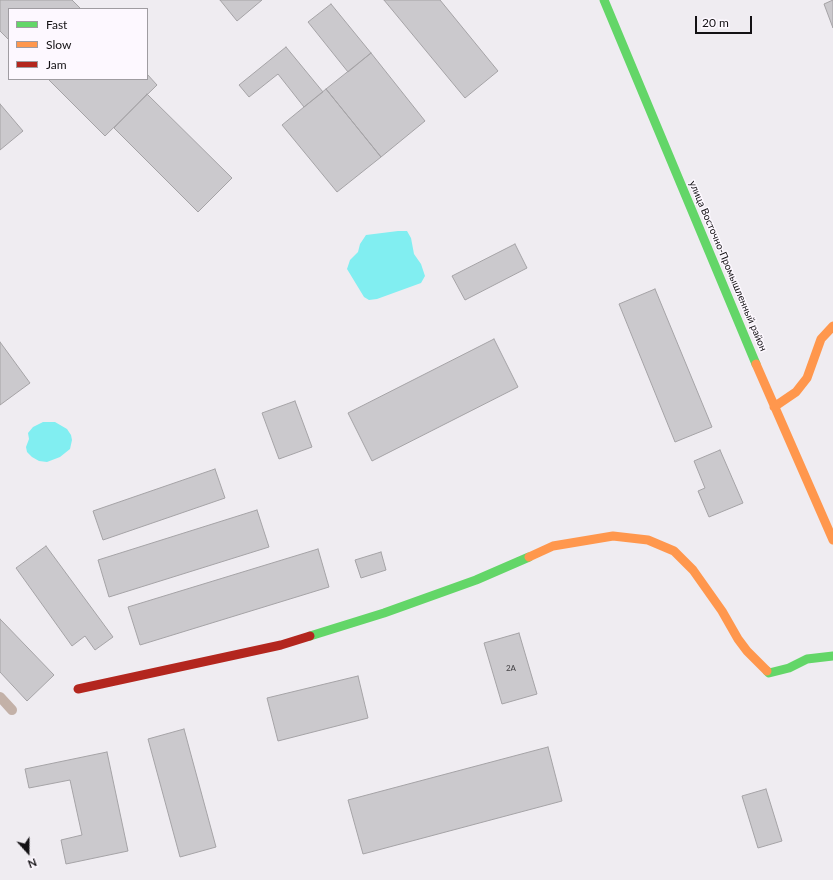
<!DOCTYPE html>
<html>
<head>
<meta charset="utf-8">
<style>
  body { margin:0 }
  #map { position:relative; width:833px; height:880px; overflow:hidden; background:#efecf1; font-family:Lato,sans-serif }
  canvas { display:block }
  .legend { position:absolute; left:8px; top:8px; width:140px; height:72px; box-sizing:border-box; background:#fdf8ff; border:1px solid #9f9ca1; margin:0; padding:5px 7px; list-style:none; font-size:12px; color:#131114 }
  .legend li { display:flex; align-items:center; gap:8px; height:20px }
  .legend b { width:20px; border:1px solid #9f9ca1 }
  .north { position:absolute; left:8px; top:832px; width:40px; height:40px; -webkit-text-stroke:3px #fdf8ff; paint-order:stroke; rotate:159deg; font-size:11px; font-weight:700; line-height:16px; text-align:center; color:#131114 }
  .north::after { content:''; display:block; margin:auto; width:14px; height:18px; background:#131114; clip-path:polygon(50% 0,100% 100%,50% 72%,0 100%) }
  .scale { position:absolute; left:695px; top:16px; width:57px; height:18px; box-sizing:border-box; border:2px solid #131114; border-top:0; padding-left:5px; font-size:12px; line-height:14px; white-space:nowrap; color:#131114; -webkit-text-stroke:3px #fdf8ff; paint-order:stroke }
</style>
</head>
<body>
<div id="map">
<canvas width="833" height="880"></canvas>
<ul class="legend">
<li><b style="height:5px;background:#63d668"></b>Fast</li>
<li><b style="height:5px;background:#ff974d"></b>Slow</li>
<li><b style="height:5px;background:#b3261e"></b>Jam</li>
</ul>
<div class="north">N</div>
<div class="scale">20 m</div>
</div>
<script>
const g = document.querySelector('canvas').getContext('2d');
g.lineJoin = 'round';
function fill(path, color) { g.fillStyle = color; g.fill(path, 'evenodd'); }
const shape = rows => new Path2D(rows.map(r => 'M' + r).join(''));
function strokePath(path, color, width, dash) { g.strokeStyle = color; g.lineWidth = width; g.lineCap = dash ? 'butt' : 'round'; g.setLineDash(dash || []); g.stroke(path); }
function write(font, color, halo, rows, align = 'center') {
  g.font = font + ' Lato,sans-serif'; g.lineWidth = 3; g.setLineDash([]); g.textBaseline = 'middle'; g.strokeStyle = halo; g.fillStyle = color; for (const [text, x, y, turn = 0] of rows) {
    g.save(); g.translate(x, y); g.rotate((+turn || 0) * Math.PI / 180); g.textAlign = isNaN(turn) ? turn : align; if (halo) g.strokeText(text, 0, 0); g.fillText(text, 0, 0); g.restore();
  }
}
const water = shape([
  [398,231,407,231,411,238,414,254,421,264,425,276,421,283,377,299,369,300,364,297,347,269,350,260,358,252,360,244,366,235],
  [43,422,55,422,67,429,71,435,72,440,70,449,60,457,47,462,39,461,32,457,27,452,26,447,29,439,28,433,33,427]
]);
const building = shape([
  [0,0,72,0,81,9,9,9,9,40,0,31,0,0],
  [220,0,262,0,237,21,220,0],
  [384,0,440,0,498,71,465,98,384,0],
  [833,0,833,28,824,4,833,0],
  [331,4,371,53,348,72,308,22,331,4],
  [286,47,323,92,304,107,278,74,249,97,239,85,286,47],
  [371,53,425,121,381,157,326,89,371,53],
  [147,74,157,85,105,136,48,79,147,79,147,74],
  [326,89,381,157,337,192,282,125,326,89],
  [147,94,232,178,198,212,114,128,147,94],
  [0,104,23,131,0,150,0,104],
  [515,244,527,268,465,300,452,276,515,244],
  [655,289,712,427,675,442,619,304,655,289],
  [494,339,518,387,372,461,348,413,494,339],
  [0,342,30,383,0,405,0,342],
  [295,401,312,447,279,459,262,413,295,401],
  [720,450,743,503,709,517,698,491,705,488,694,461,720,450],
  [215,469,225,498,103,540,93,511,215,469],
  [257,510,269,547,109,597,98,560,257,510],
  [46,546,113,637,95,650,85,636,72,646,16,568,46,546],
  [318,549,329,587,140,645,128,607,318,549],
  [381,552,386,570,361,578,355,560,381,552],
  [0,619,54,675,27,701,0,672,0,619],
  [519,633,537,694,502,704,484,643,519,633],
  [358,676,368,718,278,741,267,698,358,676],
  [184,729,216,847,180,857,148,739,184,729],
  [548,747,562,801,363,854,348,800,548,747],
  [107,752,128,851,66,864,61,840,82,835,70,780,29,788,25,769,107,752],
  [766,789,782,841,758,848,742,796,766,789]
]);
const lane = shape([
  [0,697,12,710]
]);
const fast = shape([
  [604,0,756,364],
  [310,636,384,613,476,580,529,557],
  [767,671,769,673,789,668,807,659,833,656]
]);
const slow = shape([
  [756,364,833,540],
  [774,407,796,392,807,378,821,339,833,326],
  [529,557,553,546,613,536,648,540,674,551,693,570,722,611,738,639,747,651,767,671]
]);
const jam = shape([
  [78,689,281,645,310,636]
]);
const numberNames = [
  ["2А",511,668]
];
const streetNames = [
  ["улица Восточно-Промышленный район",728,266,67]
];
fill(water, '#81eef1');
fill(building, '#cbc9cd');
strokePath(building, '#a5a3a6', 1);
strokePath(lane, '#c3b1a8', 10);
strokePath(fast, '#63d668', 9);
strokePath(slow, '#ff974d', 9);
strokePath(jam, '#b3261e', 9);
write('8px', '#413f42', null, numberNames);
write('10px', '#131114', '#fdf8ff', streetNames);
</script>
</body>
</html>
